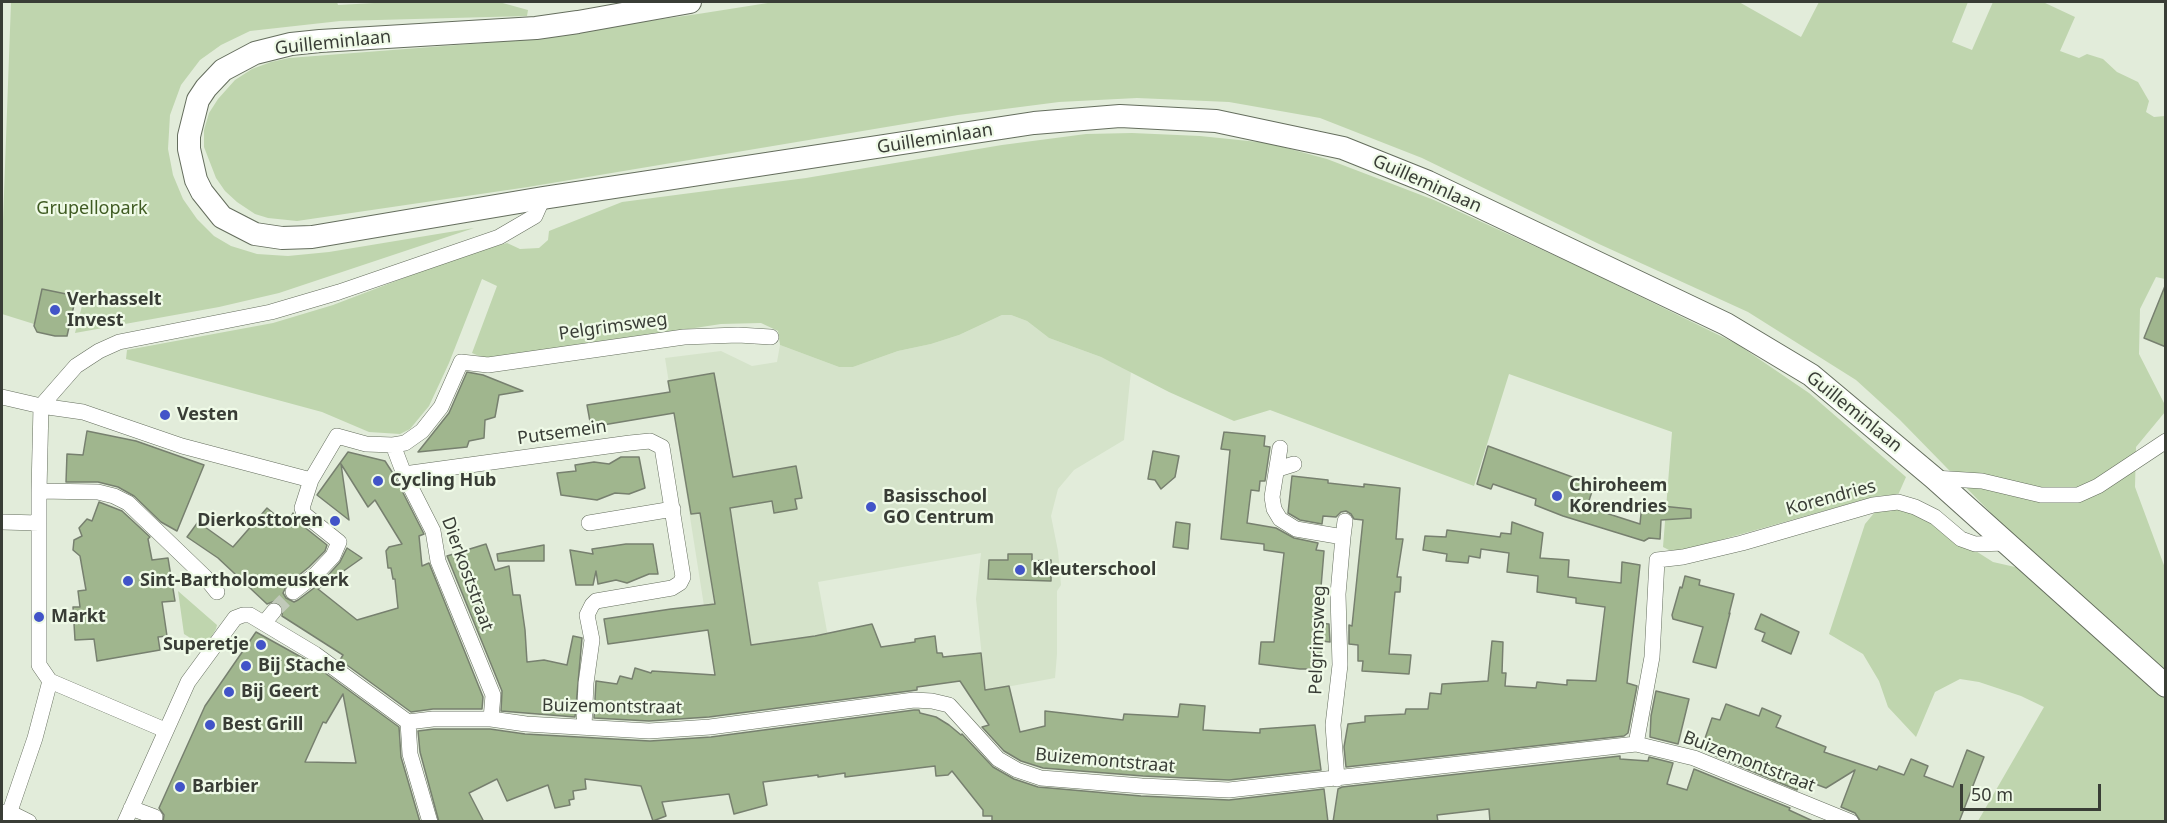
<!DOCTYPE html>
<html>
<head>
<meta charset="utf-8">
<style>
  body { margin:0 }
  #map { position:relative; width:2167px; height:823px; overflow:hidden; background:#e2ecda; font-family:"Noto Sans",sans-serif }
  canvas { display:block }
  .frame { position:absolute; inset:0; border:3px solid #393d36; pointer-events:none }
  .scale { position:absolute; left:1960px; top:784px; width:141px; height:27px; box-sizing:border-box; border:3px solid #393d36; border-top:0; padding-left:8px; font-size:18px; line-height:21px; white-space:nowrap; color:#393d36; -webkit-text-stroke:4px #effae7; paint-order:stroke }
</style>
</head>
<body>
<div id="map">
<canvas width="2167" height="823"></canvas>
<div class="frame"></div>
<div class="scale">50 m</div>
</div>
<script>
const g = document.querySelector('canvas').getContext('2d');
g.lineJoin = 'round';
function fill(path, color) { g.fillStyle = color; g.fill(path, 'evenodd'); }
const shape = rows => new Path2D(rows.map(r => 'M' + r).join(''));
function strokePath(path, color, width, dash) { g.strokeStyle = color; g.lineWidth = width; g.lineCap = dash ? 'butt' : 'round'; g.setLineDash(dash || []); g.stroke(path); }
function write(font, color, halo, rows, align = 'center') {
  g.font = font + ' "Noto Sans",sans-serif'; g.lineWidth = 4.5; g.setLineDash([]); g.textBaseline = 'middle'; g.strokeStyle = halo; g.fillStyle = color; for (const [text, x, y, turn = 0] of rows) {
    g.save(); g.translate(x, y); g.rotate((+turn || 0) * Math.PI / 180); g.textAlign = isNaN(turn) ? turn : align; if (halo) g.strokeText(text, 0, 0); g.fillText(text, 0, 0); g.restore();
  }
}
const built = shape([
  [1002,315,1011,315,1027,321,1049,338,1101,357,1131,371,1124,440,1074,470,1058,489,1051,516,1058,551,1061,585,1057,591,1057,654,1055,678,968,694,964,680,984,677,976,599,981,553,818,582,839,697,721,714,665,358,721,351,752,366,777,362,780,345,839,367,853,367,898,351,931,344,959,335]
]);
const green = shape([
  [11,2,337,2,338,5,392,2,499,2,528,10,527,16,340,21,250,31,221,45,200,60,181,85,170,115,168,149,173,175,183,199,197,219,214,236,231,246,257,254,288,256,329,252,474,228,279,293,219,307,75,333,84,298,42,289,34,324,2,314,2,248],
  [774,2,1739,2,1801,37,1819,2,1968,2,1952,42,1972,50,1993,2,2043,2,2075,17,2060,51,2079,58,2087,54,2103,59,2117,72,2138,82,2149,101,2146,112,2154,117,2165,116,2165,279,2156,277,2140,309,2139,354,2165,405,2165,412,2136,447,2135,487,2165,568,2165,821,1978,821,2044,707,2021,696,1979,682,1960,679,1935,692,1916,737,1888,707,1879,681,1863,654,1829,634,1865,524,1875,512,1896,508,1916,513,1993,562,2015,567,2031,554,1900,420,1856,380,1748,312,1599,244,1422,158,1320,118,1229,102,1137,98,1059,102,958,115,528,187,297,221,268,218,255,214,237,202,225,191,216,178,204,147,204,130,209,113,218,99,235,80,252,69,271,62,289,58,496,42,698,14],
  [1132,133,1200,136,1268,143,1327,159,1434,200,1586,270,1737,344,1809,393,1906,477,1898,495,1877,496,1681,551,1669,550,1663,547,1672,432,1509,374,1474,486,1270,410,1234,421,1169,392,1101,357,1049,338,1027,321,1011,315,1002,315,959,335,931,344,898,351,853,367,839,367,780,345,778,331,761,323,721,324,504,357,484,358,472,353,497,286,482,279,449,363,429,406,410,429,400,434,369,432,322,412,126,359,127,350,273,323,333,305,464,255,507,243,520,249,539,248,548,240,549,231,622,202,806,178,1002,145,1086,134],
  [178,591,217,625,216,629,205,647,184,634]
]);
const building = shape([
  [2165,286,2166,287,2166,347,2144,338,2165,286],
  [42,289,76,296,67,336,55,336,37,332,34,326,42,289],
  [467,372,483,375,523,391,499,395,495,417,485,420,484,438,469,441,467,447,418,452,449,413,467,372],
  [714,373,733,477,796,466,802,498,795,499,797,509,774,513,772,501,730,508,751,645,815,636,872,624,881,647,915,642,915,639,935,636,937,653,942,653,943,657,981,653,985,690,1009,686,1020,732,1045,726,1045,711,1123,720,1124,714,1178,717,1180,704,1205,706,1203,730,1260,733,1260,729,1315,725,1321,770,1229,780,1143,776,1043,768,1021,761,1004,751,982,727,989,725,960,681,917,687,917,690,709,717,649,721,594,718,596,681,617,684,620,676,632,679,635,668,651,673,652,671,715,675,708,630,608,644,604,619,671,609,715,604,700,513,691,514,674,413,591,427,587,405,670,392,668,381,714,373],
  [87,431,136,441,204,465,177,531,161,522,134,496,118,487,98,482,66,482,67,454,83,455,87,431],
  [1224,432,1265,436,1264,446,1270,447,1265,481,1260,481,1259,491,1251,490,1247,523,1276,528,1294,538,1318,543,1316,550,1324,551,1318,623,1329,624,1330,642,1321,641,1321,669,1300,669,1259,664,1261,642,1274,642,1284,553,1264,550,1264,544,1221,539,1230,450,1221,449,1224,432],
  [1488,446,1594,485,1587,507,1640,524,1642,504,1691,509,1691,518,1661,520,1660,539,1649,538,1644,541,1563,516,1535,505,1536,499,1493,484,1491,489,1477,484,1488,446],
  [1153,451,1179,456,1175,477,1161,489,1155,480,1148,479,1153,451],
  [348,452,385,461,394,475,424,534,419,536,422,566,429,563,483,697,482,709,433,709,411,712,340,660,343,655,282,616,283,608,280,603,275,601,267,604,218,558,187,537,198,522,233,547,267,508,285,523,288,523,293,513,298,522,327,545,325,551,309,567,287,585,283,593,286,598,294,602,298,600,322,582,340,562,347,548,362,558,318,589,357,620,398,608,395,579,393,579,391,568,388,568,386,551,389,547,402,544,375,500,368,507,341,464,349,520,317,495,348,452],
  [621,457,639,457,645,488,629,494,615,493,597,500,561,495,557,473,576,471,575,465,594,462,609,464,621,457],
  [1292,476,1328,480,1328,483,1364,487,1364,484,1400,488,1396,539,1403,539,1397,577,1401,577,1400,592,1395,592,1389,654,1411,655,1409,674,1362,671,1363,661,1358,661,1358,645,1349,644,1349,625,1352,626,1363,520,1354,519,1351,514,1346,511,1341,512,1336,517,1323,516,1322,524,1300,520,1288,513,1292,476],
  [99,502,122,511,150,537,148,539,152,560,168,558,175,601,162,602,167,636,158,637,160,650,97,661,94,639,75,640,73,607,80,607,78,591,86,590,80,556,73,550,74,540,82,536,79,528,87,519,92,521,99,502],
  [1176,522,1190,524,1188,549,1173,547,1176,522],
  [1512,522,1543,533,1540,558,1569,560,1568,577,1621,583,1622,562,1640,565,1627,683,1637,686,1628,733,1624,736,1346,767,1344,747,1348,724,1365,722,1365,716,1405,714,1406,709,1428,709,1430,693,1441,694,1442,684,1488,681,1492,641,1503,642,1502,673,1506,673,1505,686,1536,688,1537,682,1567,685,1567,680,1596,681,1605,607,1576,603,1576,598,1537,592,1538,576,1507,572,1509,553,1481,549,1480,558,1469,556,1468,563,1446,561,1447,554,1423,550,1425,536,1446,537,1447,530,1500,537,1501,533,1511,534,1512,522],
  [486,544,495,570,509,566,513,595,520,595,525,630,527,662,544,660,567,665,573,636,582,638,575,717,501,711,502,691,447,556,486,544],
  [626,544,653,544,658,574,649,574,627,583,616,580,598,584,596,571,593,585,576,585,570,550,593,554,592,549,626,544],
  [544,545,544,561,498,561,497,554,544,545],
  [1008,554,1032,554,1032,561,1051,560,1051,581,988,579,989,560,1008,560,1008,554],
  [1685,576,1700,580,1699,585,1734,594,1729,614,1730,613,1716,668,1693,662,1703,627,1673,619,1672,615,1680,587,1682,588,1685,576],
  [1761,614,1799,632,1791,654,1762,641,1765,633,1755,629,1761,614],
  [256,632,310,662,399,727,401,757,420,822,163,822,164,815,159,808,205,706,256,632],
  [343,694,356,763,305,762,323,722,326,723,343,694],
  [1656,691,1689,699,1678,744,1650,737,1651,716,1656,691],
  [1726,704,1759,716,1762,708,1781,716,1776,727,1826,747,1824,752,1877,770,1879,766,1904,775,1911,759,1928,766,1924,776,1953,787,1967,750,1984,757,1959,822,1861,822,1855,813,1841,807,1855,770,1826,788,1802,779,1797,790,1701,750,1712,718,1720,720,1726,704],
  [914,710,919,710,920,713,936,717,949,725,961,735,962,734,993,767,1014,779,1038,787,1141,796,1229,800,1324,789,1328,822,992,822,992,816,983,816,983,810,952,771,948,775,936,776,935,766,845,777,845,773,818,777,818,775,763,782,767,805,734,814,729,794,662,802,666,816,653,821,641,786,585,779,586,789,573,791,574,799,569,800,570,805,555,808,548,785,507,801,497,779,469,793,484,822,439,822,420,752,418,731,434,729,490,729,525,734,650,741,711,737,914,710],
  [1620,756,1620,759,1648,761,1649,757,1673,763,1667,784,1687,790,1694,769,1790,808,1789,810,1815,822,1490,822,1489,809,1437,815,1438,822,1333,822,1338,789,1342,787,1620,756]
]);
const streetTunnel = shape([
  [274,611,293,592]
]);
const street = shape([
  [2,397,41,406,83,412,182,446,311,480],
  [41,406,76,366,99,351,119,342,271,312,339,292,499,237,535,216,543,198],
  [41,406,39,491,39,665,50,681,165,730],
  [393,445,404,474,433,531,438,561,493,695,491,719],
  [1280,448,1272,497,1274,509,1280,519,1296,529,1343,537,1338,594,1340,665,1333,725,1337,779],
  [1278,469,1294,464],
  [404,474,630,443,650,441,662,447,683,577,680,583,672,588,596,601,592,605,587,615,592,640,586,683,584,727],
  [1934,478,1982,481,2041,495,2078,495,2098,486,2166,441],
  [39,491,98,492,114,496,128,503,205,577,217,592],
  [2,522,39,523],
  [589,523,673,509],
  [1343,537,1345,521],
  [293,592,316,574,333,556,339,542,304,514,302,508,311,480,337,436,366,444,393,445,405,443,422,431,441,407,461,362,488,365,684,337,738,335,771,337],
  [264,623,274,611],
  [408,722,410,754,430,822],
  [1636,744,1652,657,1657,560,1683,557,1742,543,1873,505,1898,502,1915,507,1935,517,1961,539,1975,544,2007,543],
  [131,808,155,817],
  [2,812,15,815,29,822],
  [9,814,35,738,50,681],
  [125,822,188,682,235,618,243,615,250,615,315,654,408,722,433,719,491,719,526,724,649,731,710,727,914,700,932,701,949,705,998,759,1017,770,1041,778,1142,786,1229,790,1636,744,1694,758,1851,822]
]);
const secondary = shape([
  [690,2,578,22,536,28,320,41,291,44,255,53,223,70,206,88,198,100,189,136,189,149,196,180,202,192,222,217,255,234,282,238,312,237,543,198,1034,123,1120,116,1216,121,1343,148,1428,182,1726,324,1811,375,1934,478,2166,686]
]);
const markers = [
  [55,310,6,"#4254c8"],
  [165,415,6,"#4254c8"],
  [378,481,6,"#4254c8"],
  [1557,496,6,"#4254c8"],
  [871,507,6,"#4254c8"],
  [335,521,6,"#4254c8"],
  [1020,570,6,"#4254c8"],
  [128,581,6,"#4254c8"],
  [39,617,6,"#4254c8"],
  [261,645,6,"#4254c8"],
  [246,666,6,"#4254c8"],
  [229,692,6,"#4254c8"],
  [210,725,6,"#4254c8"],
  [180,787,6,"#4254c8"]
];
const streetNames = [
  ["Guilleminlaan",333,43,-6],
  ["Guilleminlaan",935,139,-9],
  ["Guilleminlaan",1427,184,24],
  ["Pelgrimsweg",613,327,-8],
  ["Guilleminlaan",1854,412,39],
  ["Putsemein",562,433,-8],
  ["Korendries",1831,498,-15],
  ["Dierkoststraat",467,574,70],
  ["Pelgrimsweg",1318,640,-88],
  ["Buizemontstraat",612,707,1],
  ["Buizemontstraat",1105,761,5],
  ["Buizemontstraat",1749,762,21]
];
const parkNames = [
  ["Grupellopark",92,209]
];
const poiNames = [
  ["Verhasselt",67,300],
  ["Invest",67,321],
  ["Vesten",177,415],
  ["Cycling Hub",390,481],
  ["Chiroheem",1569,486],
  ["Korendries",1569,507],
  ["Basisschool",883,497],
  ["GO Centrum",883,518],
  ["Dierkosttoren",323,521,"right"],
  ["Kleuterschool",1032,570],
  ["Sint-Bartholomeuskerk",140,581],
  ["Markt",51,617],
  ["Superetje",249,645,"right"],
  ["Bij Stache",258,666],
  ["Bij Geert",241,692],
  ["Best Grill",222,725],
  ["Barbier",192,787]
];
fill(built, '#d5e3ca');
fill(green, '#bfd5ae');
fill(building, '#a0b68e');
strokePath(building, '#77806f', 1.5);
strokePath(streetTunnel, '#c0c9b9', 15, [15, 8]);
strokePath(street, '#656e5e', 16);
strokePath(secondary, '#656e5e', 24);
strokePath(street, '#fff', 15);
strokePath(secondary, '#fff', 22);
for (const [x, y, r, color] of markers) { const dot = new Path2D(); dot.arc(x, y, r, 0, 2 * Math.PI); g.fillStyle = color; g.fill(dot); strokePath(dot, '#effae7', 2); }
write('18px', '#393d36', '#effae7', streetNames);
write('18px', '#3f5b22', '#effae7', parkNames);
write('bold 18px', '#393d36', '#effae7', poiNames, 'left');
</script>
</body>
</html>
